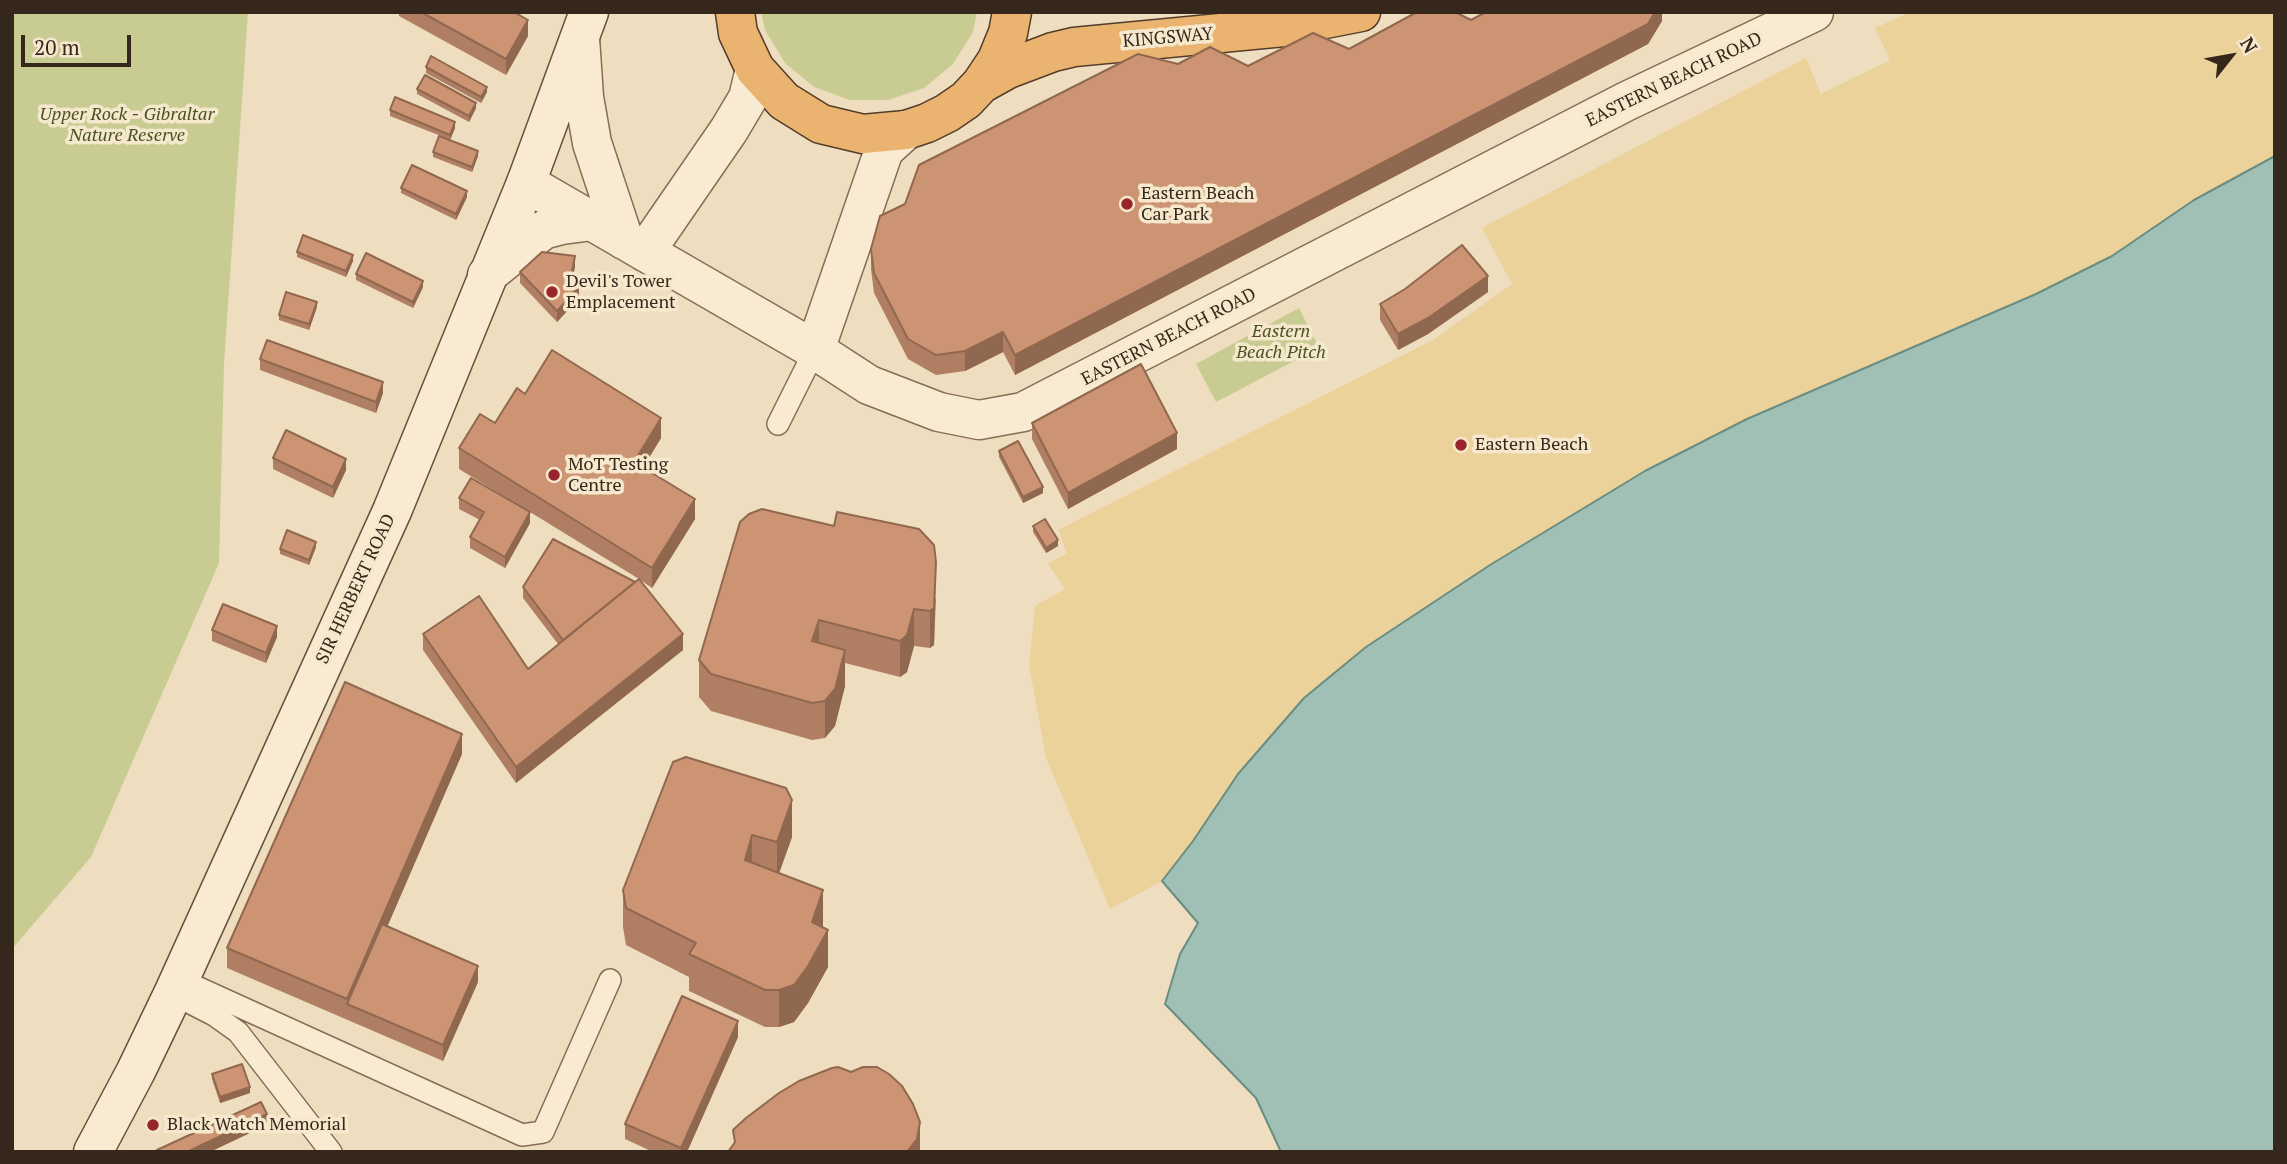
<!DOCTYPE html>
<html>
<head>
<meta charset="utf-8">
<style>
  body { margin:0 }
  #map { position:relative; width:2287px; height:1164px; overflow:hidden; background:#eeddbe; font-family:"PT Serif",serif }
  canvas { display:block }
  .frame { position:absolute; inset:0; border:14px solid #35271b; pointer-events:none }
  .north { position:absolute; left:2196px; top:21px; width:70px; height:70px; -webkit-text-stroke:5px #f6e8cd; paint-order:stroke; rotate:59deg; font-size:19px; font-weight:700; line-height:28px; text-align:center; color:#35271b }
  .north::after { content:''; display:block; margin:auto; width:24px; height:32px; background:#35271b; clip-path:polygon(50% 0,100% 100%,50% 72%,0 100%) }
  .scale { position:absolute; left:21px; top:35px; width:110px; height:32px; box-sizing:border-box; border:4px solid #35271b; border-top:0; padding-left:9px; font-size:21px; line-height:24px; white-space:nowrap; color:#35271b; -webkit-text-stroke:5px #f6e8cd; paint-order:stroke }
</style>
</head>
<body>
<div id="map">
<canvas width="2287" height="1164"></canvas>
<div class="frame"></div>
<div class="north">N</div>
<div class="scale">20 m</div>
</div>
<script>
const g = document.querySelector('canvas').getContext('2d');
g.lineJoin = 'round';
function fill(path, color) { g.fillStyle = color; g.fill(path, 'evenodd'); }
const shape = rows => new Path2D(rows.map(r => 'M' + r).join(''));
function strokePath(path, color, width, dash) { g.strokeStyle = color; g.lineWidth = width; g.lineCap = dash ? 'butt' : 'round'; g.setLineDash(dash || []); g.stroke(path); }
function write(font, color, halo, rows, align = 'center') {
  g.font = font + ' "PT Serif",serif'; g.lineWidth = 7; g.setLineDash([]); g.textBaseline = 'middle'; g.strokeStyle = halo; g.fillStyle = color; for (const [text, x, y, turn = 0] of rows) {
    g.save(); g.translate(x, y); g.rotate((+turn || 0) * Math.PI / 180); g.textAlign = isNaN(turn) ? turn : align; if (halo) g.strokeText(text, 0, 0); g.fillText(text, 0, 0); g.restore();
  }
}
const green = shape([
  [12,12,248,12,224,364,219,563,91,857,12,949],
  [761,12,977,12,973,32,953,64,924,88,888,100,850,100,814,87,785,63,765,30],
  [1299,308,1319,348,1216,402,1196,364]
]);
const sand = shape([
  [1911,12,2275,12,2275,156,2194,200,2112,256,2036,294,1747,419,1193,841,1162,881,1110,909,1046,758,1029,665,1035,606,1065,589,1048,564,1067,553,1058,530,1433,340,1512,284,1482,228,1806,58,1821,94,1890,60,1875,28]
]);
const water = shape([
  [2275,156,2275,1152,1281,1152,1256,1098,1165,1004,1180,954,1198,923,1162,881,1193,841,1238,774,1304,698,1366,647,1490,565,1645,471,1747,419,2036,294,2112,256,2194,200,2275,156]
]);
const service = shape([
  [778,424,815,350],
  [179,979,522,1135,543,1132,610,980],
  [173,994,214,1015,238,1032,331,1152]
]);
const minor = shape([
  [580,38,584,97,592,143,624,240],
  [526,183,815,350,869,385,939,412,979,420,1023,412,1627,101,1814,12],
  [645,252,729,130,748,98,755,69],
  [487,275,543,230,562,225,592,221],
  [815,350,884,150,906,130]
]);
const secondary = shape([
  [93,1152,136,1071,173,994,392,511,526,183,589,12]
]);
const trunk = shape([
  [735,12,738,33,755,69,784,101,821,124,863,134,906,130,927,123,947,113,966,100,981,84,997,60,1008,33,1012,12],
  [981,84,1008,69,1053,52,1074,47,1284,27,1361,12]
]);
const wall = shape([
  [399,12,514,12,528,36,506,75,399,16],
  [1662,12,1662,21,1648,44,1015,375,1003,352,965,371,936,375,908,359,874,293,871,269,871,249,1178,64,1248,66,1349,49,1471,20],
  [426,67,487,92,481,103,426,73],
  [417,89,476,108,469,122,417,94],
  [390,110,455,128,450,140,478,156,472,172,433,157,433,152,441,136,390,116],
  [401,188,467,197,456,220,401,193],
  [297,252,353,261,346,277,297,257],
  [575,267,572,278,579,298,557,322,520,283,520,272],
  [356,274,423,287,413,308,356,280],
  [1488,292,1428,334,1398,350,1380,320,1380,304],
  [317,307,309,330,279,320,279,315],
  [260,359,383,393,376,413,260,370],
  [525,394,661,438,643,468,695,519,652,588,639,579,683,650,516,783,423,650,423,634,528,669,558,644,523,598,523,587,635,582,639,579,530,512,530,523,505,568,470,548,470,537,480,520,459,509,459,498,518,505,459,469,459,448,495,423],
  [1032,423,1177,449,1068,509,1032,439],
  [999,451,1043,493,1023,503,999,457],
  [273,458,346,470,333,498,273,469],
  [740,522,936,599,934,645,930,648,914,646,907,672,900,677,845,663,845,686,835,726,825,738,812,740,711,711,699,697,699,660],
  [1033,526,1058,546,1046,553,1033,532],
  [316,547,309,565,280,554,280,549],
  [212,630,277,637,266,663,212,641],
  [462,754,387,926,478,982,443,1061,227,968,227,948],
  [673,762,792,837,779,873,823,927,828,967,808,1003,794,1022,779,1027,765,1027,689,991,689,977,626,945,623,927,623,890],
  [738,1037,687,1152,653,1152,625,1139,625,1124],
  [212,1074,250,1093,220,1103,212,1079]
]);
const shadedWall = shape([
  [1655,12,1662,12,1662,21,1648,44,1015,375,1015,355],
  [528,20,528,36,506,75,506,59],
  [487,87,487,92,481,103,481,97],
  [476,103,476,108,469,122,469,116],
  [455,122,455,128,450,140,450,135],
  [478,151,478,156,472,172,472,167],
  [467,191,467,197,456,220,456,214],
  [353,255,353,261,346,277,346,271],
  [575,256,575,267,571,286,571,276],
  [1488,276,1488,292,1428,334,1398,350,1398,334],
  [423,281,423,287,413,308,413,302],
  [579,287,579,298,557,322,557,311],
  [317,302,317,307,309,330,309,324],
  [1003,332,1003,352,965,371,965,351],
  [383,382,383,393,376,413,376,402],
  [661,418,661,438,634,482,634,462],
  [1177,433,1177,449,1068,509,1068,493],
  [346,459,346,470,333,498,333,487],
  [1043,487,1043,493,1023,503,1023,497],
  [695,499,695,519,652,588,652,568],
  [530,512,530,523,505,568,505,557],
  [1058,540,1058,546,1046,553,1046,548],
  [316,542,316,547,309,565,309,560],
  [936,562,934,645,930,648,930,611],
  [914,609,914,646,907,672,900,677,900,641],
  [819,620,819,657,812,641],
  [277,626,277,637,266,663,266,653],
  [683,634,683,650,516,783,516,767],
  [845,650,845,686,835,726,825,738,825,701],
  [462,734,462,754,353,1006,347,1004,347,999],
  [792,800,792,837,777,879,777,842],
  [752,835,752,872,745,860],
  [823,890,823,927,812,922],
  [828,930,828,967,808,1003,794,1022,779,1027,779,990],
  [478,966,478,982,443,1061,443,1045],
  [738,1021,738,1037,687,1152,681,1152,681,1148],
  [250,1087,250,1093,220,1103,220,1097],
  [267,1114,267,1125,210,1152,187,1152],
  [920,1122,920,1152,907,1152]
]);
const building = shape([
  [421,12,514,12,528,20,506,59,421,12],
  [1417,12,1455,12,1471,20,1486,12,1655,12,1648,24,1015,355,1003,332,965,351,936,355,908,339,874,273,871,249,880,216,905,204,919,165,1138,54,1178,64,1210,47,1248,66,1313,33,1349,49,1417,12],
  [431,56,487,87,481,97,426,67,431,56],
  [425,75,476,103,469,116,417,89,425,75],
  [395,97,455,122,450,135,390,110,395,97],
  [439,136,478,151,472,167,433,152,439,136],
  [412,165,467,191,456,214,401,188,412,165],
  [303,235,353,255,346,271,297,252,303,235],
  [1462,245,1488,276,1428,318,1398,334,1380,304,1405,289,1462,245],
  [542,252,575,256,571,276,579,287,557,311,520,272,542,252],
  [366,253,423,281,413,302,356,274,366,253],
  [286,292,317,302,309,324,279,315,286,292],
  [267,340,383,382,376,402,260,359,267,340],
  [552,350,661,418,634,462,695,499,652,568,459,448,480,414,495,423,517,388,525,394,552,350],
  [1141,364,1177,433,1068,493,1032,423,1141,364],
  [286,430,346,459,333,487,273,458,286,430],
  [1018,441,1043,487,1023,497,999,451,1018,441],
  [471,478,530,512,505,557,470,537,484,512,459,498,471,478],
  [762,509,834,526,837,512,919,529,934,545,936,562,934,608,930,611,914,609,907,635,900,641,819,620,812,641,845,650,835,689,825,701,812,703,711,674,699,660,740,522,749,514,762,509],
  [1045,519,1058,540,1046,548,1033,526,1045,519],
  [287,530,316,542,309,560,280,549,287,530],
  [553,539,635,582,563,640,523,587,553,539],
  [639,579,683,634,516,767,423,634,479,596,528,669,639,579],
  [223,604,277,626,266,653,212,630,223,604],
  [345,682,462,734,347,999,227,948,345,682],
  [686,757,786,788,792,800,777,842,752,835,745,860,823,890,812,922,828,930,808,966,794,985,779,990,765,990,689,954,696,943,626,908,623,890,673,762,686,757],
  [382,924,478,966,443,1045,347,1004,382,924],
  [682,996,738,1021,681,1148,625,1124,682,996],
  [242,1064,250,1087,220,1097,212,1074,242,1064],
  [838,1067,851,1072,863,1067,877,1067,889,1074,902,1086,913,1104,920,1122,917,1139,907,1152,728,1152,735,1142,733,1130,746,1118,779,1093,799,1081,832,1068,838,1067],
  [261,1102,267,1114,187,1152,158,1152,157,1150,261,1102]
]);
const markers = [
  [1127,204,7,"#96262c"],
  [552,292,7,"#96262c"],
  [1461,445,7,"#96262c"],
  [554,475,7,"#96262c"],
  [153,1125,7,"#96262c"]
];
const streetNames = [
  ["KINGSWAY",1168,38,-5],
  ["EASTERN BEACH ROAD",1674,80,-26],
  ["EASTERN BEACH ROAD",1169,337,-27],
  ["SIR HERBERT ROAD",356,589,-65]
];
const parkNames = [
  ["Upper Rock - Gibraltar",127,115],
  ["Nature Reserve",127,136],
  ["Eastern",1281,332],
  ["Beach Pitch",1281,353]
];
const poiNames = [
  ["Eastern Beach",1141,194],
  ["Car Park",1141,215],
  ["Devil's Tower",566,282],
  ["Emplacement",566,303],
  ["Eastern Beach",1475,445],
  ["MoT Testing",568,465],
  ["Centre",568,486],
  ["Black Watch Memorial",167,1125]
];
fill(green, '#c8cc92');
fill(sand, '#ebd29a');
fill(water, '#a1c0b5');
strokePath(water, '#698d82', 2);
strokePath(service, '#866e56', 24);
strokePath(minor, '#866e56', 41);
strokePath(secondary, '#684f3a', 41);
strokePath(trunk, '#543c2b', 41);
strokePath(service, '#f9ebd1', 21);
strokePath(minor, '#f9ebd1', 38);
strokePath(secondary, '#f9ebd1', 38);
strokePath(trunk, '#eab470', 38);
fill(wall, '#b07f63');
fill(shadedWall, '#906850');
fill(building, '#cd9473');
strokePath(building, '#906850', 2);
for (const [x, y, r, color] of markers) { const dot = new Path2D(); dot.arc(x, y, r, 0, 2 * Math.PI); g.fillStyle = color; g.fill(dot); strokePath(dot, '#f6e8cd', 2.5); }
write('18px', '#35271b', '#f6e8cd', streetNames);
write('italic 18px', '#485222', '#f6e8cd', parkNames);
write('18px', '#35271b', '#f6e8cd', poiNames, 'left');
</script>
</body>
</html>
